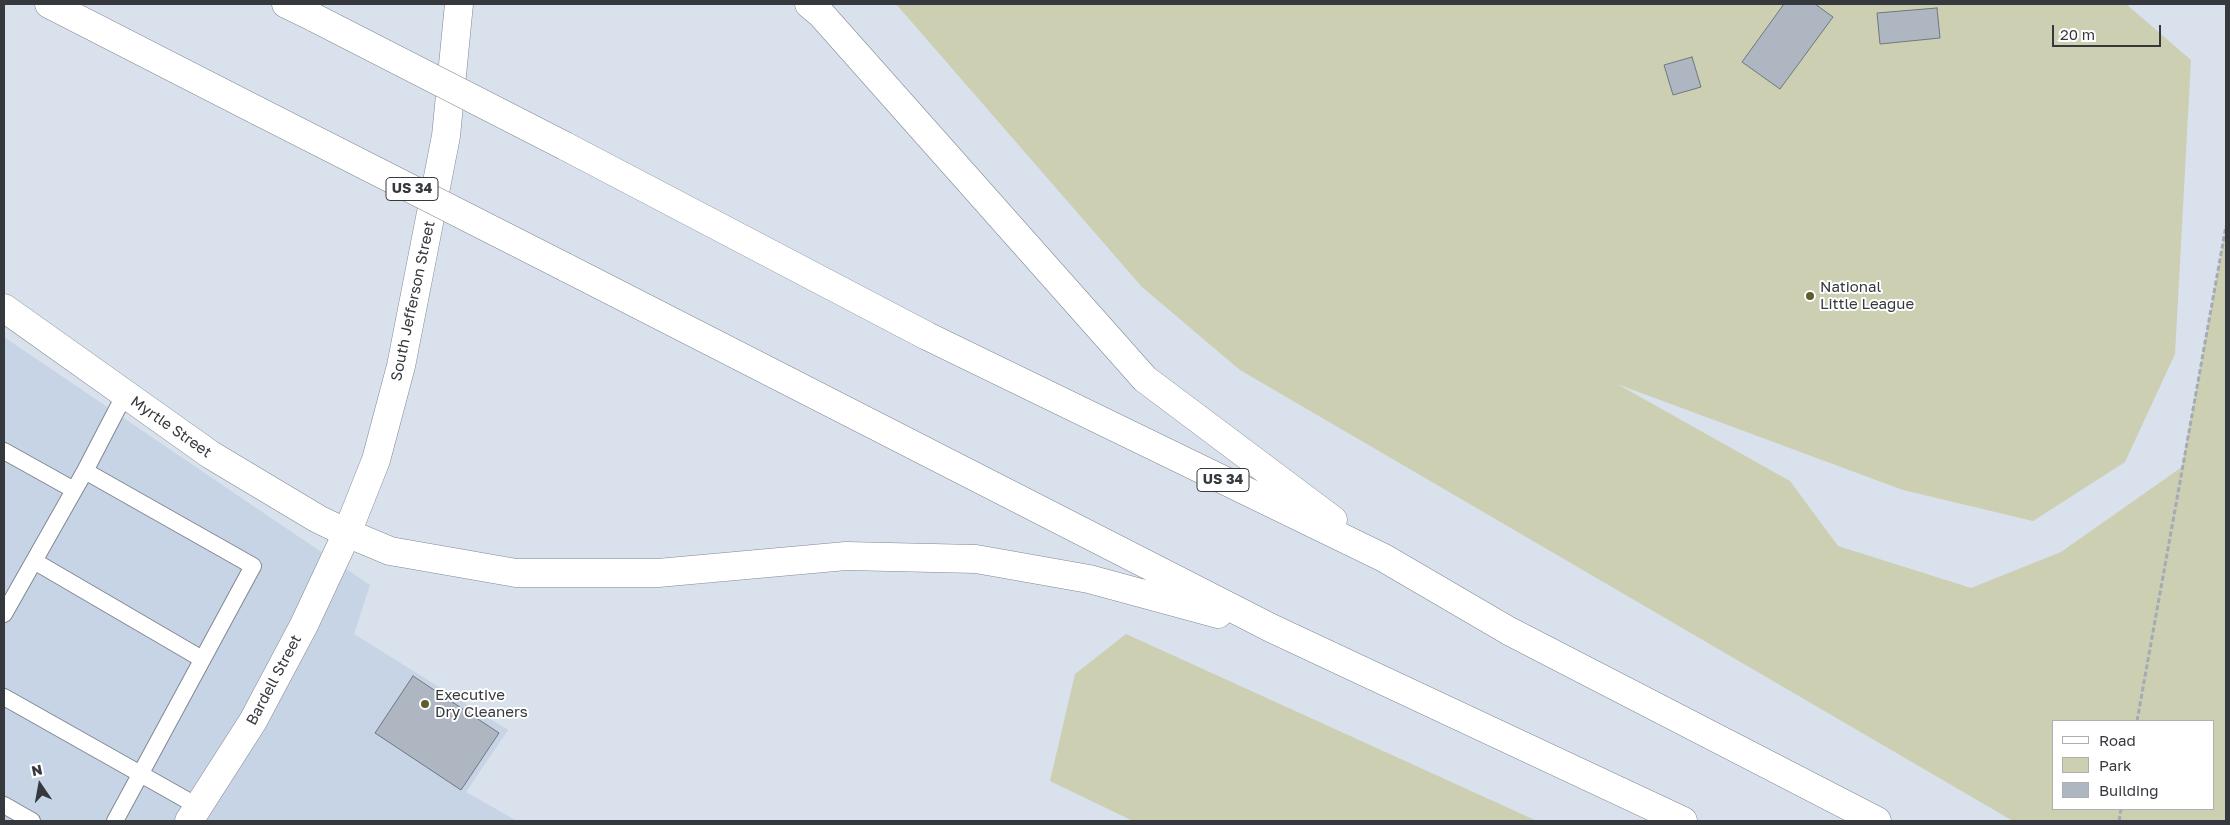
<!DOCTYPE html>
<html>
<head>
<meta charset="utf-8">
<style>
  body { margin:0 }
  #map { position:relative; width:2230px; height:825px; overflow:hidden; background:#d8e1ec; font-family:"Golos Text",sans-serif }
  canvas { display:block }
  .frame { position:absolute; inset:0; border:5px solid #35383d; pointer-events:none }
  .legend { position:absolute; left:2052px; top:720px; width:162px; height:90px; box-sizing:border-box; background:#fff; border:1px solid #aeafb1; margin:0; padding:6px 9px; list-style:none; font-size:15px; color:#35383d }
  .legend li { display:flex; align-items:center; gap:10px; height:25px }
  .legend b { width:25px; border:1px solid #aeafb1 }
  .north { position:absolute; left:15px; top:760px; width:50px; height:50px; -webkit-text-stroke:4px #fff; paint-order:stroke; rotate:348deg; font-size:14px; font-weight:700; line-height:20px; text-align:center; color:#35383d }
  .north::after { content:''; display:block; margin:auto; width:18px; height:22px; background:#35383d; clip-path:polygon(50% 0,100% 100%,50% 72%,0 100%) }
  .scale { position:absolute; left:2052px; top:25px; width:109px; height:22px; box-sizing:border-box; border:2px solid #35383d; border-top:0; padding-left:6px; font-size:15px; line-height:18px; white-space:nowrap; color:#35383d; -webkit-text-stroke:4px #fff; paint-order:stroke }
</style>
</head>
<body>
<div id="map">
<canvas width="2230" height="825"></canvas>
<div class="frame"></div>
<ul class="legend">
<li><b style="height:6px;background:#fff"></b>Road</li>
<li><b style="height:14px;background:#cccfb1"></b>Park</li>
<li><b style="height:14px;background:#aeb6c1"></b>Building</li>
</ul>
<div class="north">N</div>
<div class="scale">20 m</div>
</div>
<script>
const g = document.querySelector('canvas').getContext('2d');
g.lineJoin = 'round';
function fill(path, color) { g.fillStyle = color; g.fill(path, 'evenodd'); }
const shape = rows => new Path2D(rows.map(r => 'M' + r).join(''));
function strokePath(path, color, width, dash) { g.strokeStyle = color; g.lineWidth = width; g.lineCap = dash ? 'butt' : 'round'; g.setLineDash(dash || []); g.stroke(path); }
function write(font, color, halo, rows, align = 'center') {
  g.font = font + ' "Golos Text",sans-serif'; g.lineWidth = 4; g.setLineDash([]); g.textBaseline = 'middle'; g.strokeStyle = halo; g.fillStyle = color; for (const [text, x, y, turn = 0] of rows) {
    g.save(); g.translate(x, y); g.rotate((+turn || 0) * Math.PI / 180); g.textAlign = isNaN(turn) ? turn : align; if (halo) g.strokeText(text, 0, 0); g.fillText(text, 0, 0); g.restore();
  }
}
const built = shape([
  [4,337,370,585,354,634,508,730,466,792,517,821,4,821]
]);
const green = shape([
  [896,4,2126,4,2191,60,2175,354,2125,462,2033,521,1903,490,1617,384,1790,481,1838,546,1971,588,2061,552,2182,467,2226,226,2226,821,2013,821,1240,370,1142,287],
  [2054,721,2214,721,2214,809,2054,809],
  [1126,634,1537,821,1133,821,1050,781,1075,674]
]);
const building = shape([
  [1784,4,1815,4,1833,17,1780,89,1742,62,1784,4],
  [1937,8,1940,38,1880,44,1877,13,1937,8],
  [1692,57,1701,87,1673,95,1664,65,1692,57],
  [413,676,499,733,461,790,375,733,413,676]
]);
const path = shape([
  [2137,721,2226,226],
  [2119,821,2121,809]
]);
const lane = shape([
  [4,451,74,490],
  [85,471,253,566,115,821],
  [34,561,202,659],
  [4,614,85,471,125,394],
  [4,697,199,807],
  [4,805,32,821]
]);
const secondary = shape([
  [4,308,211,455,318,519,347,533],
  [189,821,253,721,304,625,347,533,376,460,401,366,446,136,459,4]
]);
const highway = shape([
  [49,4,258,111],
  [286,4,315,18],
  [809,4,821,14,1145,379,1333,520],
  [565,146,927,336,1384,558,1509,631,1877,821],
  [565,267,1271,628,1683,821],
  [347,533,390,551,516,573,658,573,846,556,976,559,1089,579,1218,614]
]);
const highwayBridge = shape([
  [315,18,565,146],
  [258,111,565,267]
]);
const markers = [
  [1810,296,5,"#5c5f2c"],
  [425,704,5,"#5c5f2c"]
];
const shields = [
  [412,189,52],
  [1223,480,52]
];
const shieldNames = [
  ["US 34",412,189],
  ["US 34",1223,480]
];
const poiNames = [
  ["National",1820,287],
  ["Little League",1820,304],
  ["Executive",435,695],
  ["Dry Cleaners",435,712]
];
const streetNames = [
  ["South Jefferson Street",413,301,-78],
  ["Myrtle Street",171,427,35],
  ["Bardell Street",274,680,-62]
];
fill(built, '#c7d4e5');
fill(green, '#cccfb1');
fill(building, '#aeb6c1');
strokePath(building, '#6f7781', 1);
strokePath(lane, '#808893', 18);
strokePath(secondary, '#808893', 29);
strokePath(highway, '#808893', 29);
strokePath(path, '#a4abb4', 3, [5, 2.5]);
strokePath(lane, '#fff', 16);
strokePath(secondary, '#fff', 28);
strokePath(highway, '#fff', 28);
strokePath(highwayBridge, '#808893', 29, []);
strokePath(highwayBridge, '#fff', 28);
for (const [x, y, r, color] of markers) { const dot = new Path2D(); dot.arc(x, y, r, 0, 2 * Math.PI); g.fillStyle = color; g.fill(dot); strokePath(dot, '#fff', 2); }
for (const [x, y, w] of shields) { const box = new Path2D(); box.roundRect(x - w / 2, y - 11.5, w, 23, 4); g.fillStyle = '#fff'; g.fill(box); strokePath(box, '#35383d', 1); }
write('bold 14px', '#35383d', null, shieldNames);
write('15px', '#35383d', '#fff', poiNames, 'left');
write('15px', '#35383d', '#fff', streetNames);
</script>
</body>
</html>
